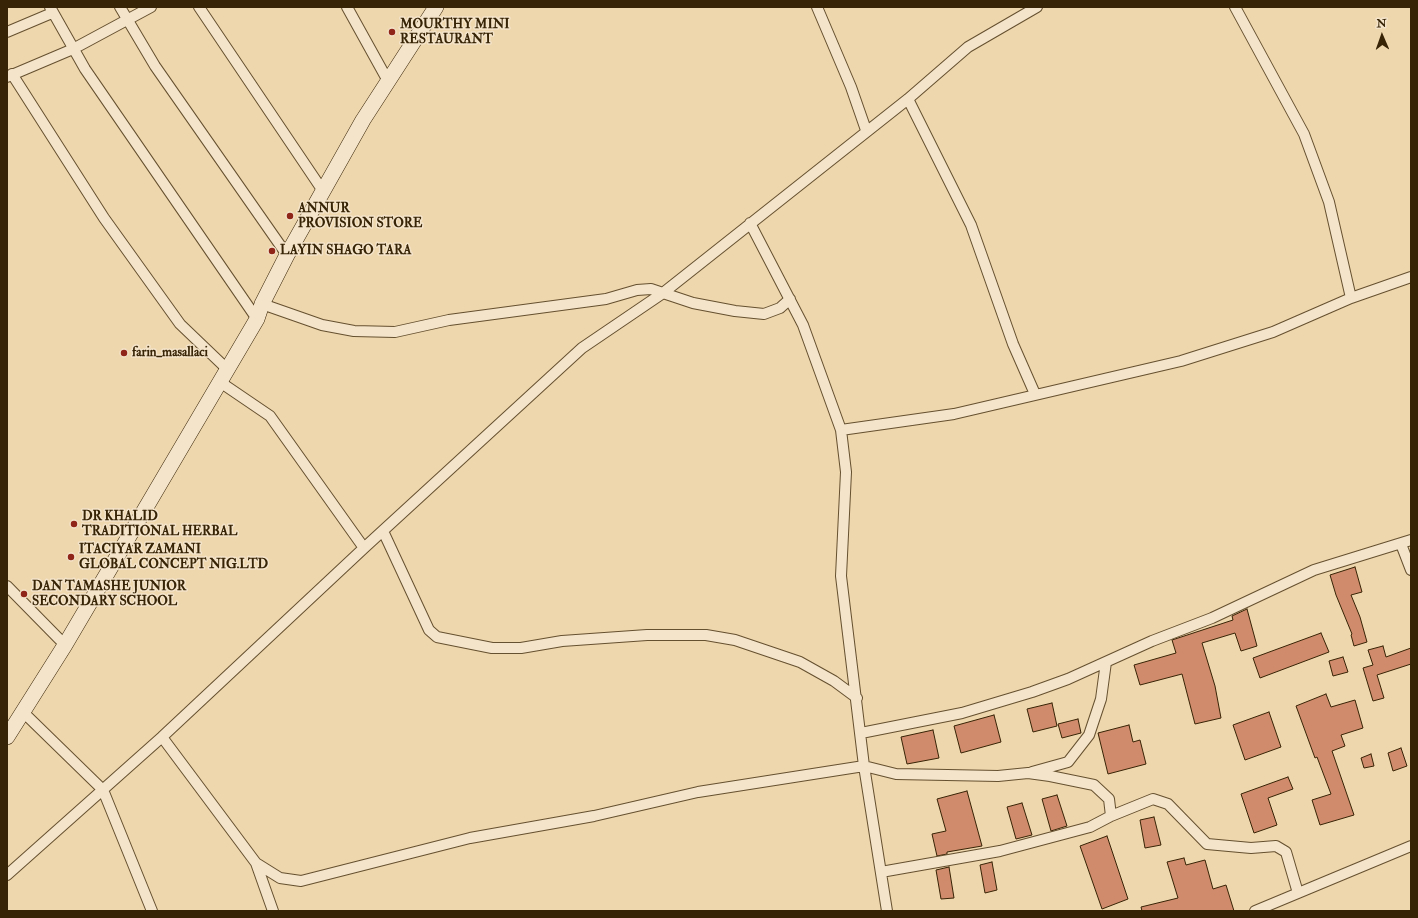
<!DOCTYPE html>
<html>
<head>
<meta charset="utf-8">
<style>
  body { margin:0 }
  #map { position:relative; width:1418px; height:918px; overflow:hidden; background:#eed6ad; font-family:"IM FELL Double Pica",serif }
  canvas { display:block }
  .frame { position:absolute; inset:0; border:8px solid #372305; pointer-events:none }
  .north { position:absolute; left:1362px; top:16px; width:40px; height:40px; -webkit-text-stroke:3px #f4e4ca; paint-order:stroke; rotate:358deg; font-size:11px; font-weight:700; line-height:16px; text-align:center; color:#372305 }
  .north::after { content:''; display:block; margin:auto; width:14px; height:18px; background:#372305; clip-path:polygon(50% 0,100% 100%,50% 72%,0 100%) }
</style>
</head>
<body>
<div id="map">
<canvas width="1418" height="918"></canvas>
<div class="frame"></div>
<div class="north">N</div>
</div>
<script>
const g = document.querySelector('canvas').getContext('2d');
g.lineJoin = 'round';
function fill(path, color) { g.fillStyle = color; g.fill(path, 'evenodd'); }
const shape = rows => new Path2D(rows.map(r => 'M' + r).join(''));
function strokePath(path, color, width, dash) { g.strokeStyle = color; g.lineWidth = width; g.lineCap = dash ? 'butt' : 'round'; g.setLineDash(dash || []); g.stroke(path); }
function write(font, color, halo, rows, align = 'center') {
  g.font = font + ' "IM FELL Double Pica",serif'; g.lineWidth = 3; g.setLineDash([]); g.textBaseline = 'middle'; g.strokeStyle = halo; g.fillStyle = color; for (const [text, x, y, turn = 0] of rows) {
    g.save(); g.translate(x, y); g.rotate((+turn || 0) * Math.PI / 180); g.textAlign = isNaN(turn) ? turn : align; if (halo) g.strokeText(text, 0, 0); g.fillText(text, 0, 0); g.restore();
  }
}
const building = shape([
  [1355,567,1362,592,1351,595,1360,617,1367,642,1354,646,1351,635,1352,634,1336,595,1330,575,1355,567],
  [1247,609,1257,646,1241,651,1235,633,1202,643,1215,686,1221,718,1195,724,1182,674,1140,685,1134,665,1176,653,1172,640,1233,620,1232,616,1247,609],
  [1321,633,1329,652,1260,678,1253,658,1321,633],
  [1383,646,1386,657,1411,648,1411,664,1377,675,1384,698,1373,701,1363,668,1373,665,1368,650,1383,646],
  [1343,657,1348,672,1333,676,1329,661,1343,657],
  [1326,694,1331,707,1355,700,1363,728,1341,735,1345,746,1332,751,1354,815,1320,825,1312,800,1331,794,1317,757,1315,758,1296,706,1326,694],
  [1052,703,1057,726,1033,732,1027,709,1052,703],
  [1269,712,1281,747,1245,760,1233,725,1269,712],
  [994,715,1001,742,961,753,954,726,994,715],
  [1078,719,1081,733,1062,738,1058,724,1078,719],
  [1129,725,1133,742,1140,740,1146,764,1108,774,1098,733,1129,725],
  [933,730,939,758,907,764,901,737,933,730],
  [1401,748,1407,766,1393,771,1388,753,1401,748],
  [1371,754,1374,766,1364,768,1361,758,1371,754],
  [1288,777,1293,789,1268,798,1277,825,1254,833,1241,794,1288,777],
  [967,791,982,846,947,852,947,854,937,856,932,834,946,831,937,799,967,791],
  [1057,795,1067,826,1051,831,1042,799,1057,795],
  [1022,803,1032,835,1016,839,1007,807,1022,803],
  [1154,817,1161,845,1145,848,1140,820,1154,817],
  [1107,836,1128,899,1102,909,1080,846,1107,836],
  [1184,858,1186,865,1205,860,1213,889,1226,885,1234,911,1142,911,1141,907,1178,898,1167,862,1184,858],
  [992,862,997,890,985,893,980,865,992,862],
  [949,867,954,898,941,899,936,870,949,867]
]);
const street = shape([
  [50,7,85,69,257,319],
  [120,7,155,66,287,255],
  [199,7,323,191],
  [347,7,388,81],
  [817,7,851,87,866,130],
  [1235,7,1304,134,1329,202,1351,298],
  [7,32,52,13],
  [12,74,104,218,180,324,227,369],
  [7,77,73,49,151,7],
  [908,99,971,225,1013,344,1035,394],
  [750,223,803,325,841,430,846,472,841,576,864,766,887,911],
  [262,304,322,325,354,331,395,332,449,320,606,299,637,290,651,289,693,303,735,311,764,314,780,308,790,299],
  [220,382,270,416,364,548],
  [841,430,954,414,1181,361,1273,332,1351,298,1411,277],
  [383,531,429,630,437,637,492,648,521,648,562,641,647,635,706,635,735,640,800,662,834,681,857,698],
  [1401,544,1411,570],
  [7,586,65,645],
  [23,712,103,790,152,911],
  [861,733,962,713,1032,692,1068,679,1152,641,1212,618,1314,570,1411,540],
  [162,737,256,863,273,911],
  [1032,772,1068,762,1089,735,1101,699,1106,662],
  [1111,816,1153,799,1168,804,1207,844,1251,848,1276,846,1286,852,1298,893],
  [256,863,280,878,301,881,470,838,594,816,698,792,864,766,896,774,998,776,1028,773,1050,776,1094,785,1109,799,1111,816,1090,827,1000,851,881,872],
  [7,875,162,737,364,548,582,348,663,293,908,99,968,47,1037,7],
  [1255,911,1411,846]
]);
const secondary = shape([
  [7,737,65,645,257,319,262,304,287,255,363,120,436,7]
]);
const markers = [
  [392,32,4,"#8f2418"],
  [290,216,4,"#8f2418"],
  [272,251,4,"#8f2418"],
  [124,353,4,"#8f2418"],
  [74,524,4,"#8f2418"],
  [71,557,4,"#8f2418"],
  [24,594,4,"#8f2418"]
];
const poiNames = [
  ["MOURTHY MINI",400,25],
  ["RESTAURANT",400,40],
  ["ANNUR",298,209],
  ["PROVISION STORE",298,224],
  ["LAYIN SHAGO TARA",280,251],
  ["farin_masallaci",132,353],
  ["DR KHALID",82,517],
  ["TRADITIONAL HERBAL",82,532],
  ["ITACIYAR ZAMANI",79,550],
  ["GLOBAL CONCEPT NIG.LTD",79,565],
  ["DAN TAMASHE JUNIOR",32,587],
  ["SECONDARY SCHOOL",32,602]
];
fill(building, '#cf8b6b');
strokePath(building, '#372305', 1);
strokePath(street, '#65502f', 12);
strokePath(secondary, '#372305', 16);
strokePath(street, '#f4e4ca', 10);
strokePath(secondary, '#f4e4ca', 15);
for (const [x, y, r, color] of markers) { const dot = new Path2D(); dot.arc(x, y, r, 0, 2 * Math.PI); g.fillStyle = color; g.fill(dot); strokePath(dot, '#f4e4ca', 1.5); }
write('bold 13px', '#372305', '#f4e4ca', poiNames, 'left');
</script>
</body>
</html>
